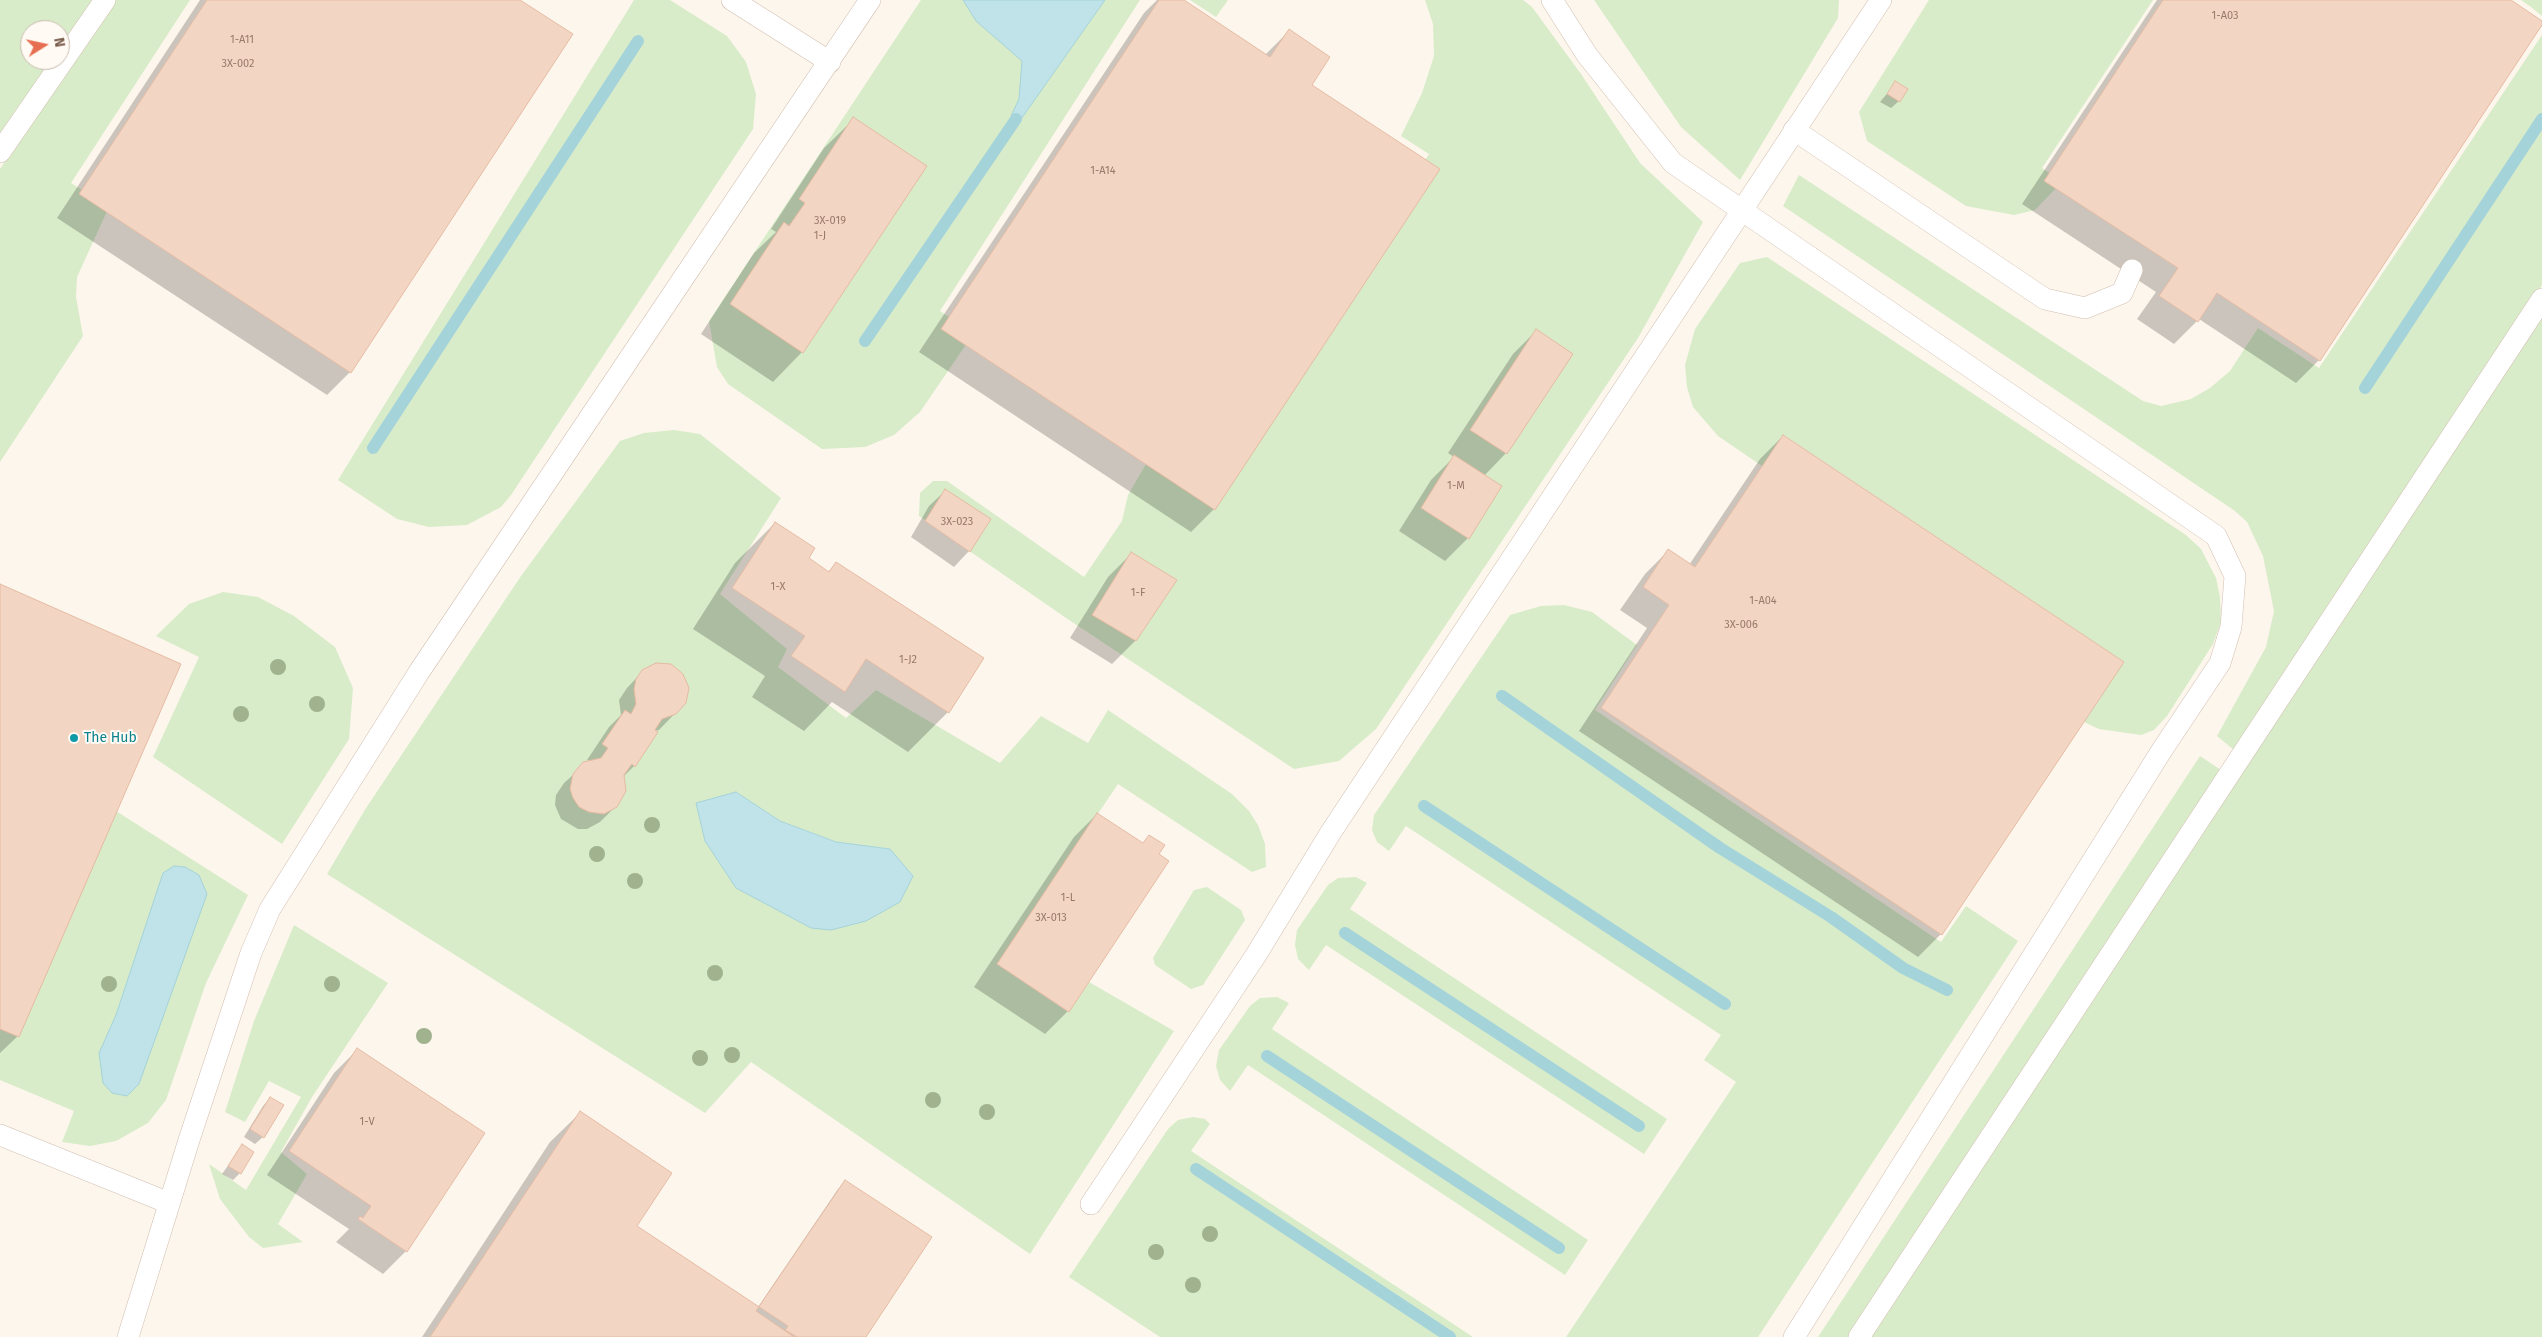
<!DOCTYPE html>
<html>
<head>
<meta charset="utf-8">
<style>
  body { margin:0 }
  #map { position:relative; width:2542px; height:1337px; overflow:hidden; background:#fdf6ec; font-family:"Fira Sans",sans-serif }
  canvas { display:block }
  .north { position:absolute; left:20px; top:20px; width:50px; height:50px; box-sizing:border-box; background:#fffaf3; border:1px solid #cabbb1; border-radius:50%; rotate:80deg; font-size:14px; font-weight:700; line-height:20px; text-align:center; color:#7a5c4d }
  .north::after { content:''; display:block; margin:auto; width:18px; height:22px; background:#e76f51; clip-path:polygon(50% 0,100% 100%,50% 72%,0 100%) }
</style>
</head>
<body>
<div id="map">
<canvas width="2542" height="1337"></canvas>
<div class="north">N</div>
</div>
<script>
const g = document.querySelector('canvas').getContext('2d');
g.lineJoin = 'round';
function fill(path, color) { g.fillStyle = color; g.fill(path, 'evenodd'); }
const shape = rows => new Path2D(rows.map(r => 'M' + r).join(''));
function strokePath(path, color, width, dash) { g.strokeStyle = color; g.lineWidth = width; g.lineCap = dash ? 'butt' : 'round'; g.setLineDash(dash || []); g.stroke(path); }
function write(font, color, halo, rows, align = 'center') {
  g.font = font + ' "Fira Sans",sans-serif'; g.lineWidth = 4; g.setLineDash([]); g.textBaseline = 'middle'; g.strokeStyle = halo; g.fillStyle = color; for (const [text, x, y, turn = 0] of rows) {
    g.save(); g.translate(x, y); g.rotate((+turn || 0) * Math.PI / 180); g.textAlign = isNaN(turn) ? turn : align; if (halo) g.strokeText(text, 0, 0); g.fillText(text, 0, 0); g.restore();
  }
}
const green = shape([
  [0,0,92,0,60,48,60,30,30,30,30,60,52,60,0,136],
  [114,0,190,0,71,183,109,207,77,277,76,297,83,336,0,462,0,169],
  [634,0,670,0,727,36,746,62,756,94,753,129,511,495,501,507,467,525,429,527,397,519,338,480],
  [921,0,1140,0,940,311,974,333,920,412,894,435,865,447,822,449,728,384,717,367,709,321],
  [1190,0,1228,0,1216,17],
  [1425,0,1523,0,1532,7,1581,74,1640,163,1703,222,1638,338,1376,729,1339,761,1294,769,1066,618,919,516,920,493,933,481,947,481,1084,577,1122,521,1128,495,1154,450,1214,488,1429,154,1401,136,1422,93,1434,56,1433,24],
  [1594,0,1839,0,1838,18,1740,180,1681,127],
  [1929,0,2153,0,2042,168,2062,182,2035,210,2014,215,1966,206,1867,141,1859,112],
  [2521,0,2542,0,2542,16,2531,7],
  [2542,35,2542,285,2234,750,2217,736,2266,647,2274,611,2263,556,2247,522,2235,511,1783,206,1799,175,2143,401,2161,406,2191,399,2210,388,2230,371,2258,328,2319,368],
  [1767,257,2186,535,2201,549,2216,578,2220,597,2221,622,2213,644,2167,716,2154,730,2141,735,2099,729,2084,722,2123,662,1783,435,1762,466,1718,436,1693,407,1687,387,1685,365,1695,329,1740,263],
  [2542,311,2542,1337,1869,1337],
  [674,430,700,434,781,498,720,594,787,649,778,667,846,718,876,690,1000,763,1041,716,1088,743,1108,710,1232,794,1249,811,1258,825,1265,844,1266,867,1252,872,1118,784,997,964,1068,1012,1089,982,1174,1031,1030,1254,751,1062,705,1113,327,874,366,808,521,576,620,441,644,433],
  [736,792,780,821,836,842,890,849,705,841],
  [223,592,258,597,294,616,335,647,353,688,349,739,282,844,153,757,199,657,156,636,189,604],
  [1564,605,1592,612,1637,645,1595,710,1941,942,1966,906,2018,941,1758,1337,1566,1337,1736,1082,1704,1060,1721,1035,1406,826,1389,851,1377,842,1372,830,1374,815,1510,615,1541,606],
  [2200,756,2221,770,1850,1337,1818,1337],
  [116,811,248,895,206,983,166,1100,148,1123,116,1141,90,1146,62,1142,74,1111,0,1080,0,1029],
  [1356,877,1367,883,1350,909,1667,1119,1644,1154,1326,945,1309,970,1298,959,1295,945,1297,930,1328,885,1338,878],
  [1207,887,1241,910,1245,920,1203,985,1191,989,1155,965,1153,958,1194,890],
  [294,925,388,983,312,1097,281,1152,307,1174,278,1224,303,1242,263,1248,249,1237,220,1199,209,1164,246,1190,301,1097,269,1081,245,1122,225,1112,254,1021],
  [1277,997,1289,1003,1272,1029,1588,1240,1565,1275,1248,1065,1230,1091,1220,1080,1216,1066,1219,1050,1250,1006,1260,998],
  [1193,1117,1205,1119,1210,1124,1191,1151,1473,1337,1160,1337,1069,1277,1168,1129,1178,1120]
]);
const water = shape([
  [963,0,1105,0,1019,122,1011,116,1019,99,1022,61,976,21,963,0],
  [736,792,780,821,836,842,890,849,913,876,900,902,866,921,831,930,811,928,736,888,705,841,696,803,736,792],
  [174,866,185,867,199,875,207,894,139,1084,127,1096,112,1093,103,1083,99,1053,116,1015,163,873,174,866]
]);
const shadow = shape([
  [200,0,518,0,350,372,327,395,57,218],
  [1157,0,1181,0,1265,55,1289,31,1310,85,1439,170,1214,509,1191,532,919,352,1144,13],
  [2157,0,2509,0,2542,22,2319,360,2296,383,2199,319,2174,344,2137,319,2156,292,2022,204],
  [1896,83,1899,101,1891,108,1880,102],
  [854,119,802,352,773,382,701,334,754,253,776,232,771,229,824,148],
  [1536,331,1506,453,1484,476,1468,538,1445,561,1399,531,1431,480,1454,457,1448,453,1513,354],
  [1783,436,1941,934,1918,957,1579,731,1647,628,1620,610,1645,574,1668,551,1689,565,1760,459],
  [945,491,989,519,969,551,954,567,911,537,929,506],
  [775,523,807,558,828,572,836,563,948,712,908,752,832,702,804,731,752,697,765,676,693,629,735,563],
  [1131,554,1175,580,1135,641,1112,664,1070,638,1108,577],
  [0,585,18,1036,0,1053],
  [670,666,679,671,687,683,688,693,685,703,659,730,654,731,634,766,623,777,616,806,600,822,587,829,578,829,561,819,555,805,556,795,564,783,589,761,587,760,609,727,621,715,619,700,627,688,643,671],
  [1097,814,1142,844,1149,836,1158,855,1068,1011,1045,1034,974,987,1074,837],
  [357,1050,406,1251,383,1274,336,1242,349,1229,267,1175,334,1073],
  [270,1098,263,1137,255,1144,244,1137,263,1106],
  [580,1113,635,1227,758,1307,838,1189,845,1182,864,1337,422,1337,550,1142],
  [242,1146,240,1173,233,1180,222,1174]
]);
const stream = shape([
  [865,341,1016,119],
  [2365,388,2542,119],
  [373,448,638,41],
  [1502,696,1720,848,1831,917,1903,968,1947,990],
  [1424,806,1725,1004],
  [1345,933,1639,1126],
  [1267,1056,1559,1248],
  [1196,1169,1450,1337]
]);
const building = shape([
  [207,0,520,0,573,34,351,373,79,194,207,0],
  [1159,0,1184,0,1270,57,1289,29,1330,57,1312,85,1440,169,1215,510,941,329,1159,0],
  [2163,0,2511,0,2542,21,2542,25,2320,361,2217,293,2198,322,2159,296,2178,268,2044,181,2163,0],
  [1895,81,1908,89,1900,102,1887,94,1895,81],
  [853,117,927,166,803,353,730,304,784,222,789,226,805,203,799,199,853,117],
  [1536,329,1573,354,1507,454,1470,430,1536,329],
  [1783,435,2124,662,1942,935,1601,708,1669,605,1643,587,1668,549,1695,567,1783,435],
  [1454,455,1502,486,1469,539,1421,508,1454,455],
  [945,489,991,519,970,552,925,521,945,489],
  [775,522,815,548,809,558,829,572,836,562,984,658,949,713,866,659,845,692,791,656,805,636,732,588,775,522],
  [1131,552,1177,580,1136,641,1092,615,1131,552],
  [0,584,181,664,19,1037,0,1029,0,584],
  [656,663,671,664,683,674,689,688,686,703,676,714,662,719,655,730,658,732,635,767,632,764,624,775,626,791,617,807,604,814,589,812,579,807,573,798,570,789,573,774,583,762,601,758,608,748,602,744,625,710,631,714,636,704,634,689,636,679,642,670,656,663],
  [1097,813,1143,843,1149,835,1165,845,1159,854,1169,861,1069,1012,997,964,1097,813],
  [357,1048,485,1133,407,1252,358,1219,360,1216,363,1218,371,1206,289,1151,357,1048],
  [270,1097,284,1105,264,1138,250,1129,270,1097],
  [580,1111,672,1173,637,1226,788,1326,785,1330,797,1337,430,1337,580,1111],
  [242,1144,254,1152,241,1174,228,1166,242,1144],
  [845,1180,932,1237,866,1337,794,1337,756,1311,845,1180]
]);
const lane = shape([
  [732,0,830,62],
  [1552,0,1587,55,1673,163,2216,536,2235,576,2231,627,2220,663,2162,750,1794,1337],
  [1794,130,2045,299,2085,308,2122,293,2132,270],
  [0,152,105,0],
  [0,1135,169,1203],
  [1091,1204,1256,955,1331,832,1881,0],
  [128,1337,189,1140,251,953,270,909,419,672,870,0],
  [1859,1337,2542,299]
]);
const trees = [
  [278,667],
  [317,704],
  [241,714],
  [652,825],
  [597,854],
  [635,881],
  [715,973],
  [109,984],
  [332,984],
  [424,1036],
  [732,1055],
  [700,1058],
  [933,1100],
  [987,1112],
  [1210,1234],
  [1156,1252],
  [1193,1285]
];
const markers = [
  [74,738,5,"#0f9aa8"]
];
const numberNames = [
  ["1-A03",2225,16],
  ["1-A11",242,40],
  ["3X-002",238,64],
  ["1-A14",1103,171],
  ["3X-019",830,221],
  ["1-J",820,236],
  ["1-M",1456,486],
  ["3X-023",957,522],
  ["1-X",778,587],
  ["1-F",1138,593],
  ["1-A04",1763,601],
  ["3X-006",1741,625],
  ["1-J2",908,660],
  ["1-L",1068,898],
  ["3X-013",1051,918],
  ["1-V",367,1122]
];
const cultureNames = [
  ["The Hub",84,738]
];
fill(green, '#d8ecc9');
fill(water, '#bfe3e8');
strokePath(water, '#a5d3da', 1);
fill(shadow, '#0003');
strokePath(stream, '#a5d3da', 12);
fill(building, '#f3d5c3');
strokePath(building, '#e6bba3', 1);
strokePath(lane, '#d1beb0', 22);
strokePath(lane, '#fff', 21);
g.fillStyle = '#a0b28e';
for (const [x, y] of trees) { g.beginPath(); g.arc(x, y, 8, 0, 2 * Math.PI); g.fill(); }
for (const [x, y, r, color] of markers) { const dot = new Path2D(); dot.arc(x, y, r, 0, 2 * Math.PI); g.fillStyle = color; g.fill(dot); strokePath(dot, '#fffaf3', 2); }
write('11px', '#987a6a', null, numberNames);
write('14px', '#0d838f', '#fffaf3', cultureNames, 'left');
</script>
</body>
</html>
